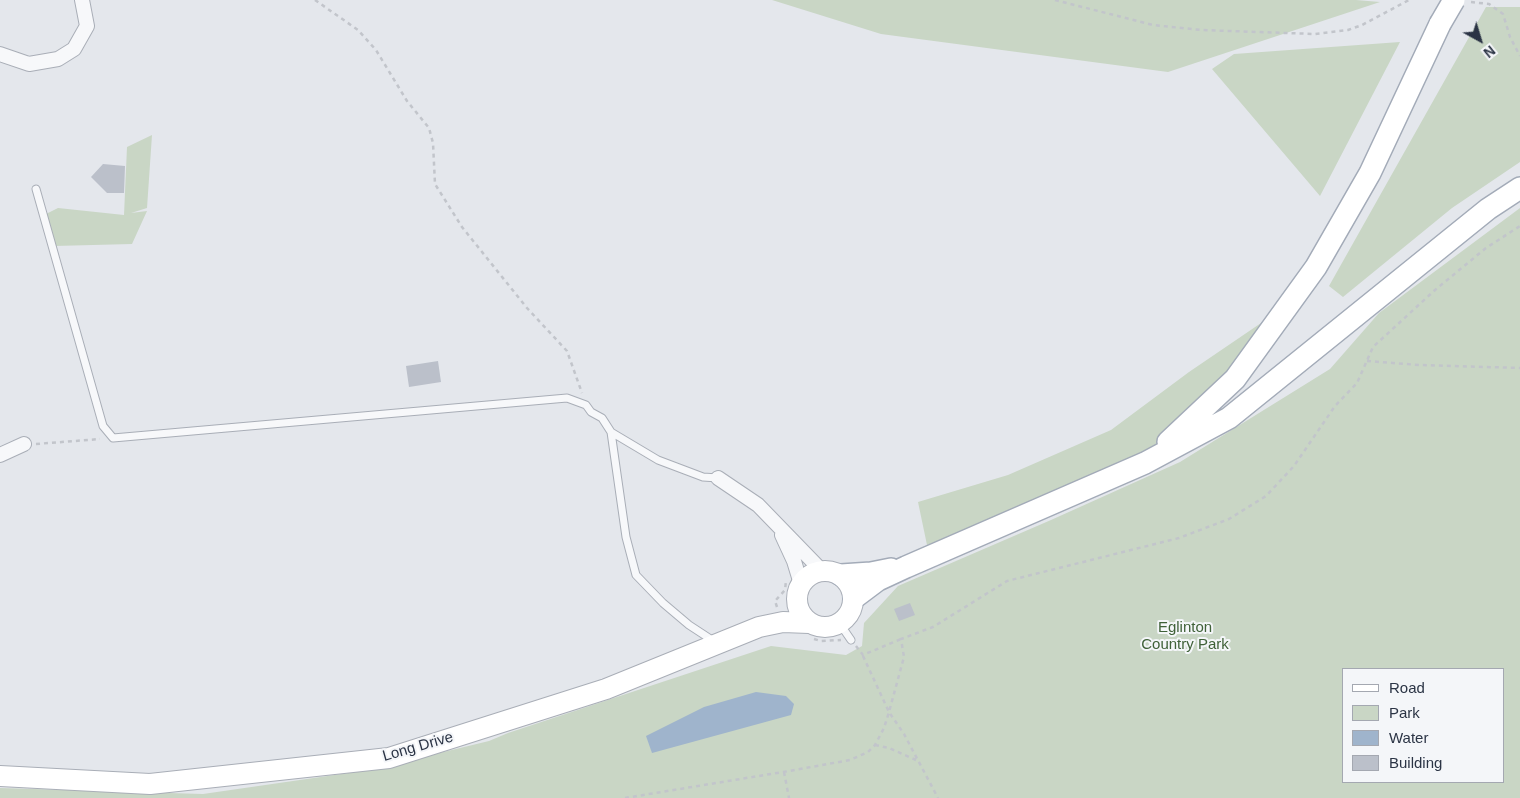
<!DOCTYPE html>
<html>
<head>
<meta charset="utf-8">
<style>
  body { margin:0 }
  #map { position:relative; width:1520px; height:798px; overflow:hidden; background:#e4e7ec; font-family:Helvetica,sans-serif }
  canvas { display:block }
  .legend { position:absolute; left:1342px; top:668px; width:162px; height:115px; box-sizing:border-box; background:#f4f6f9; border:1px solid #a4a8b1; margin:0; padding:6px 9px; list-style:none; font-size:15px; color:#2b3445 }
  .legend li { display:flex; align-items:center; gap:10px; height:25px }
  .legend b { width:25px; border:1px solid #a4a8b1 }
  .north { position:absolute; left:1455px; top:15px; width:50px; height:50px; -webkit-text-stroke:4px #f4f6f9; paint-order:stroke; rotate:141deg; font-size:14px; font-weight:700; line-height:20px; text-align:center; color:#2b3445 }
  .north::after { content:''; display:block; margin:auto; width:18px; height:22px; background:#2b3445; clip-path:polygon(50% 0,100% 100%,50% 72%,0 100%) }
</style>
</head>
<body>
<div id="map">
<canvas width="1520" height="798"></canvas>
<ul class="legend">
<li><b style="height:6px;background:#fff"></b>Road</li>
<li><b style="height:14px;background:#c9d6c5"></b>Park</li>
<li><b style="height:14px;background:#9fb4cc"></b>Water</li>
<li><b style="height:14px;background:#bbc0ca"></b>Building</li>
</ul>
<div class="north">N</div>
</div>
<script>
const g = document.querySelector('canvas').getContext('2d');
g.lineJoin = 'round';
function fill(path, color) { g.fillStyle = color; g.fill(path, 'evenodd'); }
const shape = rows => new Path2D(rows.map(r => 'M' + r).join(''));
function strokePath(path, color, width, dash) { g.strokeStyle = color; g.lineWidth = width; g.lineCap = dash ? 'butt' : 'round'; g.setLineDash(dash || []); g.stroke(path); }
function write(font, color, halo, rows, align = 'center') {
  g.font = font + ' Helvetica,sans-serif'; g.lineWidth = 4; g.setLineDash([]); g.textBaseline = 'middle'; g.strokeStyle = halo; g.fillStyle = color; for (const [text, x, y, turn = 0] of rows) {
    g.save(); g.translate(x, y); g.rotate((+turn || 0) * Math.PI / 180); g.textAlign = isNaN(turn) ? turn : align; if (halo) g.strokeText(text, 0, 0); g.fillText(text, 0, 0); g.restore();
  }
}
const green = shape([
  [772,0,1356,0,1380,2,1168,72,881,34],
  [1486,7,1520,7,1520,162,1452,208,1343,297,1329,286],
  [1400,42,1320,196,1212,69,1234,54],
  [152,135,147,208,131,213,147,211,132,244,54,246,44,215,58,208,124,215,127,147],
  [1520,208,1520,798,0,798,0,788,203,794,369,770,489,741,508,733,771,646,846,655,862,646,864,623,898,586,1051,520,1180,462,1330,369,1379,313],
  [1344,669,1504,669,1504,782,1344,782],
  [1264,321,1267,335,1177,433,1115,476,927,545,918,502,1008,475,1111,430,1189,372]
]);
const water = shape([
  [756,692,786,696,794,704,791,715,652,753,646,736,704,707]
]);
const building = shape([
  [103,164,125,166,124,193,107,193,91,177],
  [438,361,441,382,409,387,406,366],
  [910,603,915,615,899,621,894,609]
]);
const path = shape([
  [315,0,358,30,376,50,407,101,429,128,433,143,435,184,462,227,527,308,567,351,582,393],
  [1055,0,1153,25,1201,30,1315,34,1348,30,1362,25,1409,0],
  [1471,2,1489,4,1503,14,1510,37,1520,56],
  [1367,361,1419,365,1520,368],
  [36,444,100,439],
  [777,607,775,601,785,590,786,581],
  [814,639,821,641,841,640],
  [856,646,863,655,901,639],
  [863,656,889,712,904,734,938,798],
  [875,745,889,748,916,760],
  [784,772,789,798],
  [625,798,789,771,850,760,868,752,875,745,884,728,889,712,904,657,901,639,933,627,1007,581,1179,538,1229,519,1266,496,1294,466,1335,406,1357,383,1373,347,1435,290,1486,248,1520,226]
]);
const lane = shape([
  [36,189,103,426,113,438,567,398,586,405,591,412,602,418,611,432,658,460,703,477,718,478],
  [611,432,626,537,636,575,663,603,689,625,715,642],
  [840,624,851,640]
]);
const street = shape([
  [0,54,29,64,58,59,74,49,87,26,82,0],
  [0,455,24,444],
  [718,478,758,505,822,571],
  [782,535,794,561,801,584]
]);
const secondary = shape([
  '797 599a28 28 0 1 1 56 0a28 28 0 1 1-56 0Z',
  [0,776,150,784,389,758,606,689,759,627,783,622,809,623]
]);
const primary = shape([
  [1168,442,1235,379,1316,267,1370,173,1440,24],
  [841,575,871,573,891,569],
  [854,598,878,580,906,567,1145,463,1229,418,1488,209,1520,188]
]);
const primaryBridge = shape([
  [1440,24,1454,0]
]);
const parkNames = [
  ["Eglinton",1185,628],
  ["Country Park",1185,645]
];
const streetNames = [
  ["Long Drive",418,747,-16]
];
fill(green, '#c9d6c5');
fill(water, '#9fb4cc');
fill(building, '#bbc0ca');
strokePath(lane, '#a9aeb7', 9);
strokePath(street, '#a9aeb7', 16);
strokePath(secondary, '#a9aeb7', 22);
strokePath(primary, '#a3abb8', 24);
strokePath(path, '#c2c5cb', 2.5, [4, 4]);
strokePath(lane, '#f7f8fa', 7);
strokePath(street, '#f7f8fa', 14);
strokePath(secondary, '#fff', 20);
strokePath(primary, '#fff', 21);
strokePath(primaryBridge, '#a3abb8', 24, []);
strokePath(primaryBridge, '#fff', 21);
write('15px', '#3f6138', '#f4f6f9', parkNames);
write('15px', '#2b3445', '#f4f6f9', streetNames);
</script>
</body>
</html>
